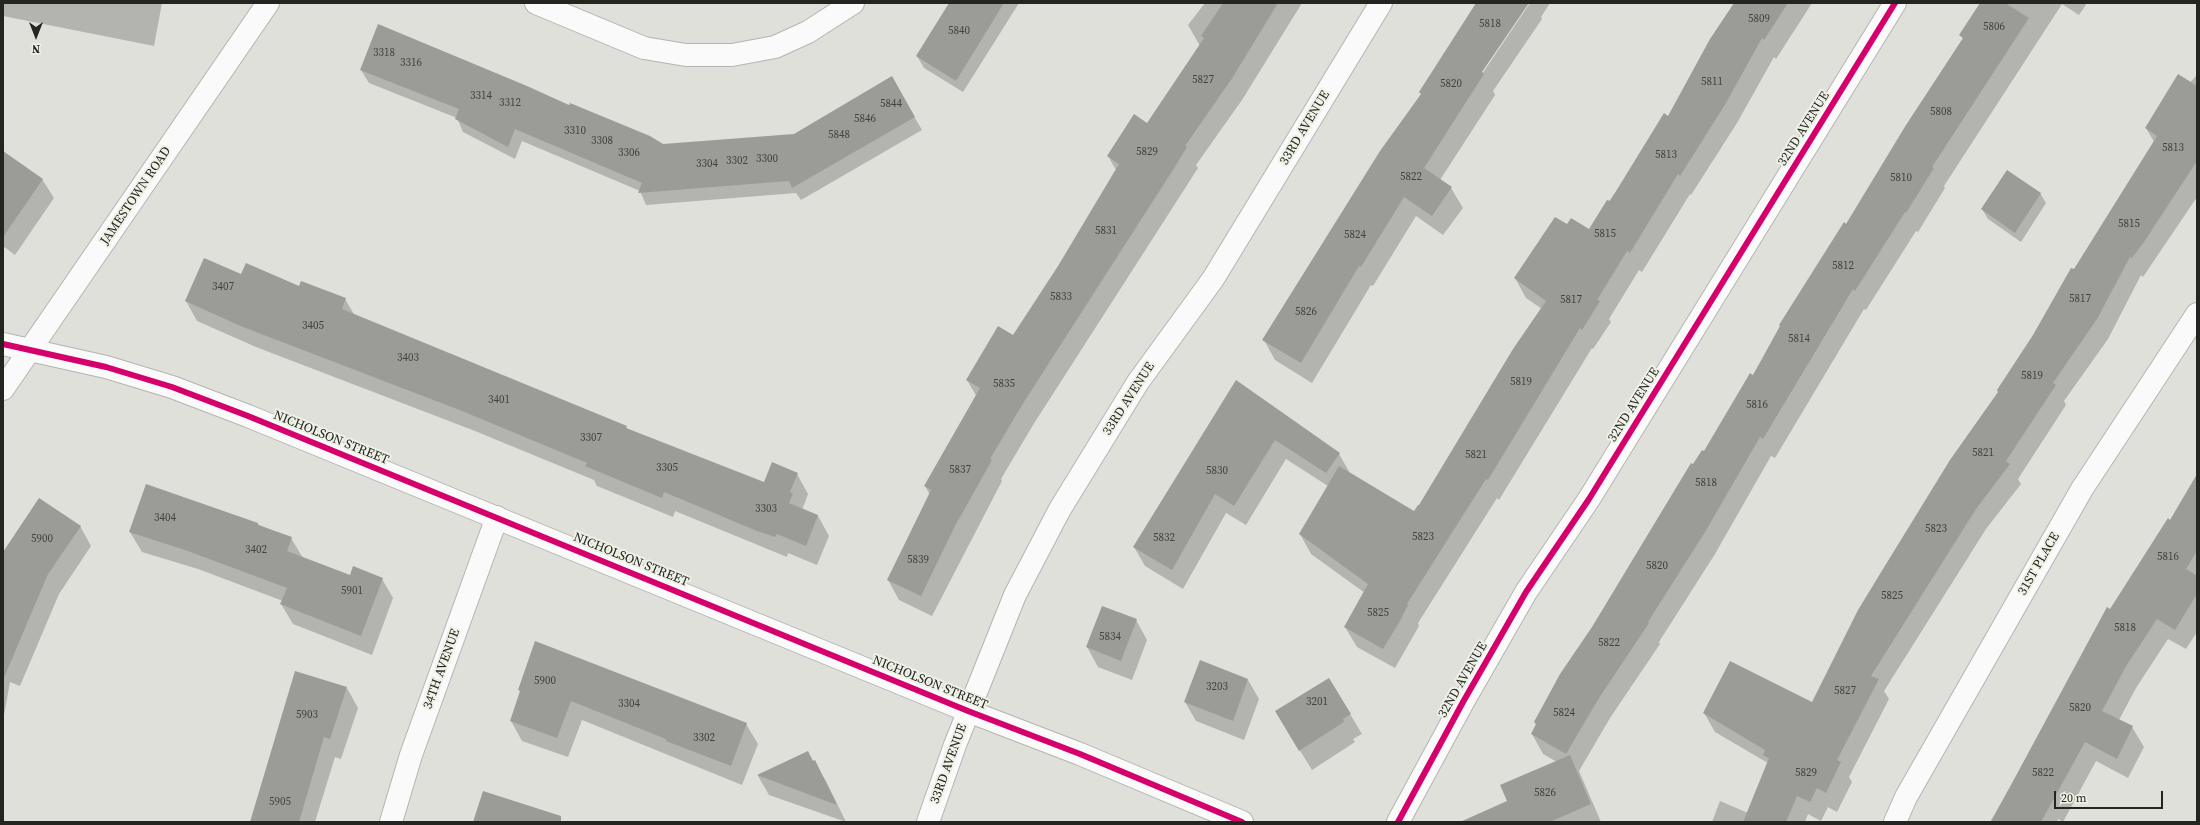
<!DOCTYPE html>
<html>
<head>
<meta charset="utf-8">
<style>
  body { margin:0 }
  #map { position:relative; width:2200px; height:825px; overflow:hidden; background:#e0e0db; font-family:"Source Serif 4",serif }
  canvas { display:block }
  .frame { position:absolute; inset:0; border:4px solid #242521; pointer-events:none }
  .north { position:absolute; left:16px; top:16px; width:40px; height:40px; -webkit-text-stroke:3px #eef1e5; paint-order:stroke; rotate:180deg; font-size:11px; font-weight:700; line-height:16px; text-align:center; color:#242521 }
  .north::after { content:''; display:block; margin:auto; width:14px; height:18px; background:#242521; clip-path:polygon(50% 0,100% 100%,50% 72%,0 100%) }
  .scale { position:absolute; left:2054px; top:791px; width:109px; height:18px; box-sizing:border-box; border:2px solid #242521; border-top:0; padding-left:5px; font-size:12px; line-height:14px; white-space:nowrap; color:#242521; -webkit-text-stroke:3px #eef1e5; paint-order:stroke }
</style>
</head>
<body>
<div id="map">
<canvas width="2200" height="825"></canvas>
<div class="frame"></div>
<div class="north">N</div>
<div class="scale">20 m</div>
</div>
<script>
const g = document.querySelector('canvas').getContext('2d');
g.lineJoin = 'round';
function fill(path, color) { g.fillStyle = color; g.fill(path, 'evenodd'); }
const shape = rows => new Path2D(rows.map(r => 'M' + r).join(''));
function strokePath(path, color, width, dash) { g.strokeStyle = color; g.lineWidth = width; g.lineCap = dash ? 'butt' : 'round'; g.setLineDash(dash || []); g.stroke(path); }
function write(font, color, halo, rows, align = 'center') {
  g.font = font + ' "Source Serif 4",serif'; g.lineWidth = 4; g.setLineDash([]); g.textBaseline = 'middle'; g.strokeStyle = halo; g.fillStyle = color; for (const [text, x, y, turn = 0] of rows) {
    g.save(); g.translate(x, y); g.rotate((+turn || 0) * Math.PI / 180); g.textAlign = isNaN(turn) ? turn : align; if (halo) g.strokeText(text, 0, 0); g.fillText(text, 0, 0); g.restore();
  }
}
const shadow = shape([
  [3,3,162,3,154,46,3,16],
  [951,3,1019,3,963,92,924,68,917,56],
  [1205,3,1302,3,1242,100,1196,165,1198,168,1182,193,1033,425,1001,479,1002,481,932,616,899,600,888,580,930,495,925,486,977,397,967,380,1013,336,1059,266,1116,170,1108,156,1148,124,1200,46,1188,25],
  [1477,3,1527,3,1478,76,1480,77,1530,3,1550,3,1541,17,1542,19,1493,91,1495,95,1440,180,1451,188,1463,208,1443,235,1416,216,1373,286,1371,285,1312,383,1275,360,1264,340,1422,95],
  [1735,3,1812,3,1776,59,1774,57,1737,123,1691,195,1690,194,1642,272,1639,270,1609,319,1611,322,1593,349,1592,348,1499,500,1497,498,1418,623,1419,626,1395,668,1357,647,1345,627,1365,593,1311,554,1300,534,1328,486,1286,459,1246,525,1226,513,1183,589,1145,566,1134,547,1236,382,1339,454,1350,473,1414,512,1420,507,1542,309,1526,298,1515,278,1567,226,1589,230,1668,117],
  [1981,3,2087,3,2079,15,2062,4,1944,186,1945,188,1918,232,1916,231,1866,310,1864,309,1775,458,1771,456,1715,554,1659,642,1660,644,1610,718,1579,771,1601,822,1517,822,1557,762,1543,754,1532,734,1537,726,1535,722,1693,465,1704,452,1753,376,1963,39,1961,35],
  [361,70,569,106,663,145,794,135,891,78,922,130,801,200,796,193,646,205,640,191,522,141,515,159,463,132,457,118,369,83],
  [2197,75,2197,197,2143,277,2141,275,2108,339,2064,401,2066,405,2018,479,2021,484,1986,529,1884,691,1889,699,1849,777,1852,782,1837,812,1828,807,1821,821,1808,814,1805,822,1712,822,1720,801,1748,813,1768,763,1715,732,1704,713,1813,703,1999,392,2154,142,2146,128],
  [3,153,42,179,54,198,15,255,3,246],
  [2040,193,2046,203,2021,242,1988,219,1982,209],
  [242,275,345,299,355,316,626,427,628,430,764,483,797,474,808,494,802,510,818,516,829,536,817,565,788,553,787,557,675,511,673,517,597,486,594,480,475,431,256,347,197,321,186,301],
  [2197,477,2197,632,2186,649,2168,639,2136,688,2119,720,2132,727,2144,747,2128,778,2096,761,2063,822,2058,819,2057,822,1990,822,2111,611,2171,522],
  [257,524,291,538,303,558,350,576,382,579,393,598,372,655,293,624,281,604,283,601,198,569,142,552,130,532],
  [80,526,91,546,59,594,20,686,10,682,3,721,3,553],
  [1136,620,1147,640,1132,680,1098,667,1087,647],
  [1248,680,1259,699,1244,740,1196,721,1185,702],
  [347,688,358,708,341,759,335,757,315,822,251,822],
  [519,689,746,724,758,744,742,785,582,720,568,757,522,741,511,721,521,693],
  [1350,714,1362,734,1353,739,1355,742,1312,770,1288,731],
  [808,753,826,781,846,822,769,795,758,776]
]);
const building = shape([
  [949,3,1004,3,956,81,916,56],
  [1223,3,1278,3,1231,80,1185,146,1187,147,1171,173,1022,405,990,459,992,460,955,526,921,596,887,580,931,490,924,486,980,388,966,380,998,326,1013,335,1058,266,1119,164,1107,156,1134,114,1147,123,1204,38,1201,36],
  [1476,3,1529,3,1482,72,1484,74,1424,168,1452,187,1432,216,1404,197,1361,267,1359,266,1301,363,1262,340,1380,151,1421,94,1419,92],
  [1734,3,1788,3,1764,40,1762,38,1726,103,1680,176,1678,174,1630,253,1627,251,1597,300,1600,301,1582,330,1580,328,1488,480,1486,479,1407,604,1408,605,1400,621,1383,649,1344,627,1368,584,1299,534,1339,466,1414,511,1418,505,1419,505,1513,349,1546,301,1514,278,1555,217,1567,224,1571,218,1589,229,1607,200,1610,201,1664,113,1668,116,1710,39],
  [1980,3,2005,3,2029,18,1932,167,1934,168,1906,213,1905,212,1855,291,1853,289,1763,439,1760,437,1705,532,1648,622,1649,623,1599,698,1566,754,1531,734,1536,724,1534,722,1560,674,1592,627,1691,463,1693,464,1702,450,1704,451,1750,373,1753,375,1780,326,1779,325,1844,222,1846,224,1906,125,1963,38,1959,35],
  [378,24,527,86,569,105,570,103,650,136,663,144,794,134,892,76,915,117,792,188,789,181,638,193,642,183,515,129,508,147,455,119,459,109,360,70],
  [2178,74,2197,86,2197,161,2144,242,2132,258,2130,257,2097,319,2053,383,2056,385,2006,461,2010,464,1976,509,1871,676,1879,679,1837,760,1841,762,1826,793,1817,788,1810,802,1797,796,1786,822,1743,822,1769,758,1763,755,1765,750,1703,713,1730,661,1812,702,1858,610,1883,569,1950,460,1998,392,1997,390,2033,335,2071,268,2074,269,2157,136,2145,128],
  [3,151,43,179,3,237],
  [2007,170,2041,193,2015,233,1981,209],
  [204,258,241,274,246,263,299,286,301,281,346,298,342,309,627,426,626,428,764,482,772,462,798,473,790,492,793,494,789,503,818,515,806,546,777,534,775,537,757,531,664,492,662,498,585,466,587,463,462,411,243,327,185,301],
  [1236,380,1340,453,1326,473,1275,440,1234,506,1215,494,1172,570,1133,547],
  [2197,474,2197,551,2186,569,2197,576,2197,594,2175,630,2157,619,2125,668,2102,711,2133,726,2117,759,2085,742,2041,822,1991,822,2107,607,2110,609,2168,518,2170,520],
  [146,484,258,523,258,525,292,537,287,551,350,575,353,566,383,578,361,636,280,604,287,588,185,550,129,532],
  [39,498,81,526,48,574,3,680,3,552],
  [1102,606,1137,619,1121,661,1086,647],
  [535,641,747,723,731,766,666,741,666,739,571,701,557,738,510,721,520,691,518,690],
  [1200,660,1248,679,1233,721,1184,702],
  [295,671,347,687,330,739,324,737,299,822,250,822],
  [1329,678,1351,714,1343,719,1344,722,1299,751,1275,711],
  [808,751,813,761,815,760,837,805,757,775],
  [1570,755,1591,804,1550,822,1460,822,1507,801,1500,785],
  [483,791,561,816,561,822,473,822]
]);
const street = shape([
  [536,3,644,48,686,55,732,55,775,47,808,32,853,3],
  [3,389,268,3],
  [391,822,411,755,497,517],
  [928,822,955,745,1015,595,1060,509,1138,382,1213,279,1381,3],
  [1398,822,1463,702,1526,592,1589,499,1895,3],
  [1895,822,1906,797,2082,489,2197,314]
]);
const secondary = shape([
  [3,344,106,367,172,387,248,416,968,711,1080,754,1242,822]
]);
const cycleway = shape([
  [3,344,106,367,172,387,248,416,968,711,1080,754,1242,822],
  [1398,822,1463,702,1526,592,1589,499,1895,3]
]);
const numberNames = [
  ["5809",1759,19],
  ["5818",1490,24],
  ["5806",1994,27],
  ["5840",959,31],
  ["3318",384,53],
  ["3316",411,63],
  ["5827",1203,80],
  ["5811",1712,82],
  ["5820",1451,84],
  ["3314",481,96],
  ["3312",510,103],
  ["5844",891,104],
  ["5808",1941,112],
  ["5846",865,119],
  ["3310",575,131],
  ["5848",839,135],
  ["3308",602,141],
  ["5813",2173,148],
  ["5829",1147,152],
  ["3306",629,153],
  ["5813",1666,155],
  ["3300",767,159],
  ["3302",737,161],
  ["3304",707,164],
  ["5822",1411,177],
  ["5810",1901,178],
  ["5815",2129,224],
  ["5831",1106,231],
  ["5815",1605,234],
  ["5824",1355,235],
  ["5812",1843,266],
  ["3407",223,287],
  ["5833",1061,297],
  ["5817",2080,299],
  ["5817",1571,300],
  ["5826",1306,312],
  ["3405",313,326],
  ["5814",1799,339],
  ["3403",408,358],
  ["5819",2032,376],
  ["5819",1521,382],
  ["5835",1004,384],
  ["3401",499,400],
  ["5816",1757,405],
  ["3307",591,438],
  ["5821",1983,453],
  ["5821",1476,455],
  ["3305",667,468],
  ["5837",960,470],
  ["5830",1217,471],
  ["5818",1706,483],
  ["3303",766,509],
  ["3404",165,518],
  ["5823",1936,529],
  ["5823",1423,537],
  ["5832",1164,538],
  ["5900",42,539],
  ["3402",256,550],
  ["5816",2168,557],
  ["5839",918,560],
  ["5820",1657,566],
  ["5901",352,591],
  ["5825",1892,596],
  ["5825",1378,613],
  ["5818",2125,628],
  ["5834",1110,637],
  ["5822",1609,643],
  ["5900",545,681],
  ["3203",1217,687],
  ["5827",1845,691],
  ["3201",1317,702],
  ["3304",629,704],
  ["5820",2080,708],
  ["5824",1564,713],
  ["5903",307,715],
  ["3302",704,738],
  ["5829",1806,773],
  ["5822",2043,773],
  ["5826",1545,793],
  ["5905",280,802]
];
const streetNames = [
  ["33RD AVENUE",1305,128,-59],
  ["32ND AVENUE",1804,129,-58],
  ["JAMESTOWN ROAD",136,196,-56],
  ["33RD AVENUE",1129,399,-57],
  ["32ND AVENUE",1634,405,-58],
  ["NICHOLSON STREET",331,438,22],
  ["NICHOLSON STREET",631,560,22],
  ["31ST PLACE",2039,564,-60],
  ["34TH AVENUE",442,669,-70],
  ["32ND AVENUE",1463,680,-60],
  ["NICHOLSON STREET",930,683,22],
  ["33RD AVENUE",949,764,-70]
];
fill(shadow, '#0003');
fill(building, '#9b9b97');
strokePath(street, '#b4b5b1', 24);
strokePath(secondary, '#b4b5b1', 24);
strokePath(street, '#fafafa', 22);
strokePath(secondary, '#fafafa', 22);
strokePath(cycleway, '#d6006c', 6);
write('11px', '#42423e', null, numberNames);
write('13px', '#242521', '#eef1e5', streetNames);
</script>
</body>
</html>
